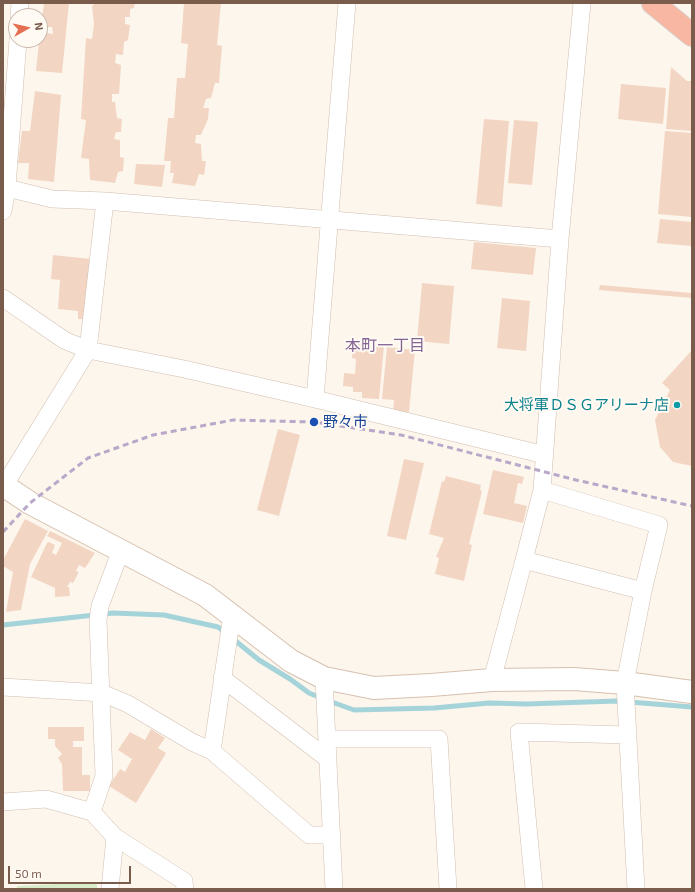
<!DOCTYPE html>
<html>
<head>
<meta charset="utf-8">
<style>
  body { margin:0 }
  #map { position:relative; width:695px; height:892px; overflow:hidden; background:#fdf6ec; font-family:"Exo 2",sans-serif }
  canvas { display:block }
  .frame { position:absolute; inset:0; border:4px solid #7a5c4d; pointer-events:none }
  .north { position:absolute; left:8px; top:8px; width:40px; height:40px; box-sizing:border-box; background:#fffaf3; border:1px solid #cabbb1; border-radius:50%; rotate:82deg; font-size:11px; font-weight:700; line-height:16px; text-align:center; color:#7a5c4d }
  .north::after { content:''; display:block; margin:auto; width:14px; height:18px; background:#e76f51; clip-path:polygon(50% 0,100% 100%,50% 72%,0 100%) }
  .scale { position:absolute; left:8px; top:866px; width:123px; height:18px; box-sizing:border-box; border:2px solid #7a5c4d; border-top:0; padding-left:5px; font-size:12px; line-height:14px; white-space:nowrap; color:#7a5c4d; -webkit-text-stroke:3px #fffaf3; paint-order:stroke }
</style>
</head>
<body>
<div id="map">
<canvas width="695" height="892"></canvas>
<div class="frame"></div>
<div class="north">N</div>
<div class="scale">50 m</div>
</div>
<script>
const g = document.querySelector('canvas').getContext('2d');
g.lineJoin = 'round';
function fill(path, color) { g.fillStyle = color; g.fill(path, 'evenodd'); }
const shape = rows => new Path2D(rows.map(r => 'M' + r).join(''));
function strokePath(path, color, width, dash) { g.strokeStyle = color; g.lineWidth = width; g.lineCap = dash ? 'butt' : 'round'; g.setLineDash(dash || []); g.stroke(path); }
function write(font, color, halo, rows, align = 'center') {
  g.font = font + ' "Exo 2","Noto Sans JP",sans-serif'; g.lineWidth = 4; g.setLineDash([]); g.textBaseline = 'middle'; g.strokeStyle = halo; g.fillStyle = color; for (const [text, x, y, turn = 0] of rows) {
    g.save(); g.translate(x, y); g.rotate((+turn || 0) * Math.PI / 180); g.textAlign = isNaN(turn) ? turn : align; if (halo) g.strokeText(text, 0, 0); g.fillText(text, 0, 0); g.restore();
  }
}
const green = shape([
  [97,882,97,889,17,889,17,886]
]);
const stream = shape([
  [3,625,113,613,164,615,218,627,226,633],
  [232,638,259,660,290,679,309,693,321,698],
  [329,701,354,710,434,708,489,703,527,704,617,701,692,707]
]);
const building = shape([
  [44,3,69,3,62,73,36,71,40,32,53,34,52,27,41,27],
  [95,3,135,3,134,8,130,9,130,17,125,17,125,24,130,25,128,40,124,42,123,55,116,54,115,63,121,65,119,94,112,94,112,102,115,102,117,118,122,119,121,132,116,132,114,139,120,140,120,157,124,158,123,171,118,172,115,183,90,180,89,159,81,158,86,120,81,119,86,38,92,39,94,24,92,6],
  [184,3,221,3,217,45,222,46,219,83,215,83,211,98,206,99,203,108,209,108,208,119,201,135,196,135,195,143,201,144,202,161,206,161,204,175,199,174,195,186,172,183,174,173,170,173,171,161,164,161,168,118,174,118,177,78,185,78,188,44,181,43],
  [671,67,687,81,692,81,692,131,666,129],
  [621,84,666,88,663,124,618,119],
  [35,91,61,95,54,182,28,179,29,163,18,163,22,131,30,131],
  [484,119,509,121,502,207,476,204],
  [514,120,538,122,532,185,508,183],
  [665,131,692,133,692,217,658,214],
  [136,164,165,165,162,187,134,184],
  [660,219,692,222,692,246,657,243],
  [474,242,536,248,533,275,471,269],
  [53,255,91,259,85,319,78,319,78,311,58,309,60,280,51,279],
  [422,283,454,286,449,344,417,341],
  [600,285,692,293,692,298,599,290],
  [502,298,530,301,526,351,497,348],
  [353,343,384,346,379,399,362,398,362,392,353,392,353,387,343,386,344,373,355,374,356,359,352,358],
  [387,347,415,350,409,412,393,411,394,400,382,399],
  [692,350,692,466,673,462,660,447,655,420,670,390,662,383],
  [278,429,300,435,279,516,257,510],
  [404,459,424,463,406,540,387,536],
  [493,470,524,477,522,484,518,483,514,503,527,506,523,523,483,514],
  [446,476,481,485,480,490,482,491,469,544,472,545,464,581,435,574,439,558,436,557,444,538,429,534,442,481,444,482],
  [25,519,48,531,30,564,21,610,6,612,13,572,3,566,3,560],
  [50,531,95,553,85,568,79,565,76,571,79,572,73,583,70,582,67,587,69,587,70,596,55,597,55,588,31,577,47,543,49,542,55,545,52,553,56,555,62,543,47,536],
  [48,727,84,727,84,741,73,741,73,747,82,747,82,775,90,775,90,791,63,791,62,764,58,758,62,754,55,746,55,739,48,739],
  [151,729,165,738,158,748,166,753,136,803,109,786,120,769,125,772,132,759,118,750,130,732,145,740]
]);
const street = shape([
  [582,3,560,239,542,490,659,525,643,591,625,683,636,889],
  [19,16,20,3],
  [3,187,52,199,105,201],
  [3,211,7,187,18,40],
  [3,298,64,340,88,350,184,369,315,399,545,455],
  [315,399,347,3],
  [4,486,88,350,105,201,560,239],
  [542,490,524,560,643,591],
  [222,678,328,759],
  [324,678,334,889],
  [492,680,524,560],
  [3,687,102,693,128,704,192,742,212,751,309,835,332,835],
  [328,739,439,739,448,889],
  [212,751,232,615],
  [3,802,46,799,92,812,115,837,184,881,185,889],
  [92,812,104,776,98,620,100,606,121,550],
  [110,889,115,837],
  [534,889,519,732,627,735]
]);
const secondary = shape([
  [3,485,30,503,205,595,291,661,324,678,374,688,431,685,492,680,574,679,625,683,692,692]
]);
const highway = shape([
  [653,3,692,35]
]);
const rail = shape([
  [3,532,30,503,88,458,153,435,233,420,314,422,401,435,576,480,692,506]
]);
const markers = [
  [677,405,4,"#0f9aa8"],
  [314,422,5,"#1a4fb4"]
];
const cultureNames = [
  ["大将軍ＤＳＧアリーナ店",669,405]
];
const transitNames = [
  ["野々市",323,422]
];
const neighbourhoodNames = [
  ["本町一丁目",385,346]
];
fill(green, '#d8ecc9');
strokePath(stream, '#a5d3da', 5);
fill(building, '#f3d5c3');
strokePath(street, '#d1beb0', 18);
strokePath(secondary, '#d6c0b0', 24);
strokePath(highway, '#dad1cd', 24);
strokePath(street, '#fff', 17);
strokePath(secondary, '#fff', 22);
strokePath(highway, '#f7b7a3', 22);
strokePath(rail, '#b9a8c9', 3, [6, 4]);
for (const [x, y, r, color] of markers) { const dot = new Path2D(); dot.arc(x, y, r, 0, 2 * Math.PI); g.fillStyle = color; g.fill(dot); strokePath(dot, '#fffaf3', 1.5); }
write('15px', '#0d838f', '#fffaf3', cultureNames, 'right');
write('15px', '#164399', '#fffaf3', transitNames, 'left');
write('16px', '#846695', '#fffaf3', neighbourhoodNames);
</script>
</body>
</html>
